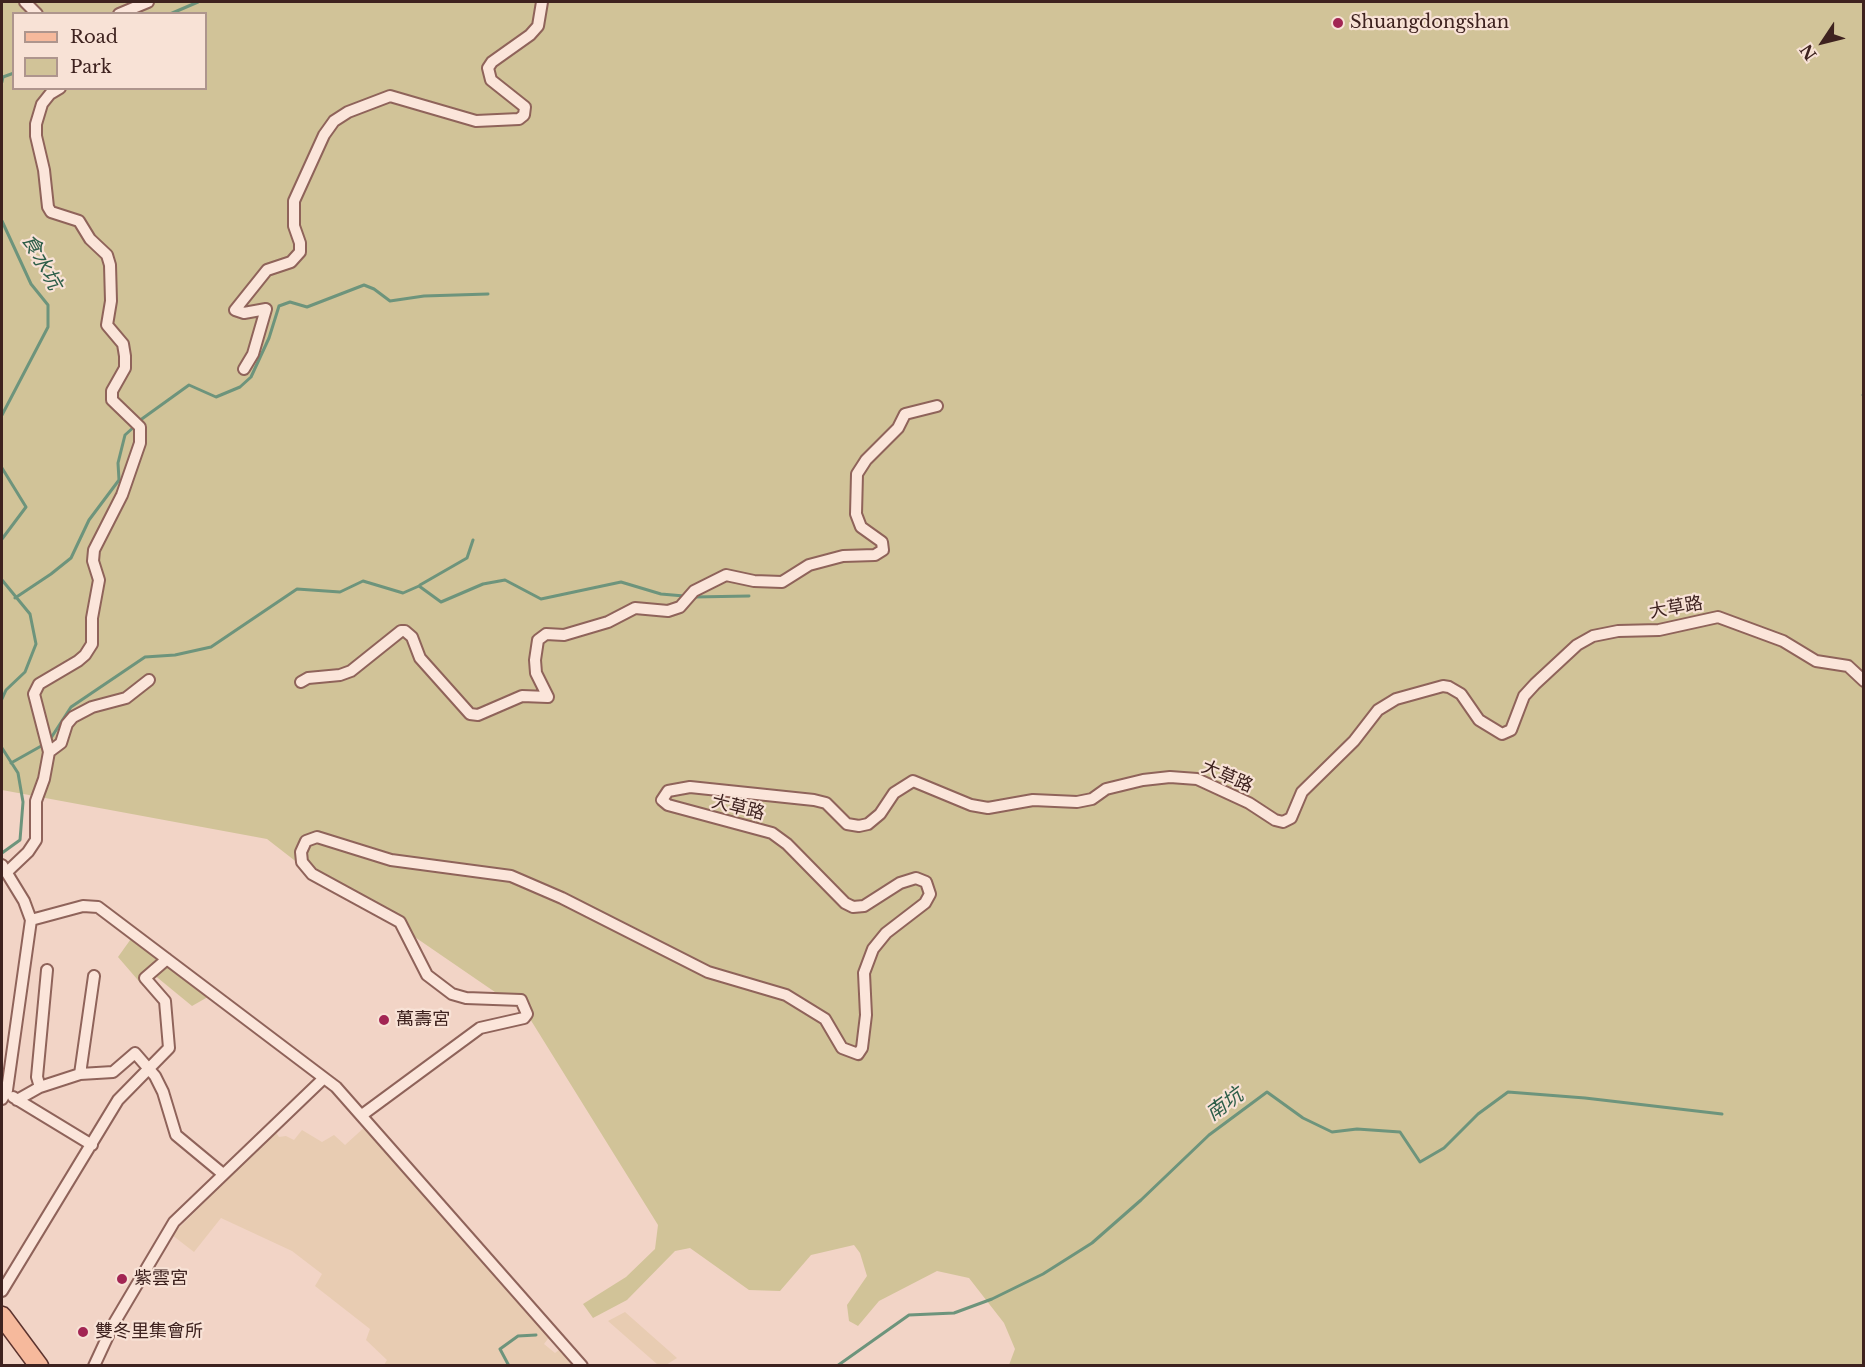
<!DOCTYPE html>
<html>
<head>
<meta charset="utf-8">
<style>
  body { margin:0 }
  #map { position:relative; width:1865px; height:1367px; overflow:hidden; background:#f2d4c6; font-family:"Libre Baskerville",serif }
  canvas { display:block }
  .frame { position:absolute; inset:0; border:3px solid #3e221f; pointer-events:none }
  .legend { position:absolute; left:12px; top:12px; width:195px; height:78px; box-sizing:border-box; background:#f8e2d6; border:2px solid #ae958d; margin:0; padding:8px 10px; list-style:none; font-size:18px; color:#3e221f }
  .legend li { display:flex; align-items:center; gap:12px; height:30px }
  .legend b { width:30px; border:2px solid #ae958d }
  .north { position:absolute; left:1793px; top:12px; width:60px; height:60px; -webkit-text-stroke:4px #f8e2d6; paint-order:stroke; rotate:235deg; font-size:16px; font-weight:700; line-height:24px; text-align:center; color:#3e221f }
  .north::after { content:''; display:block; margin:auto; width:21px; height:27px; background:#3e221f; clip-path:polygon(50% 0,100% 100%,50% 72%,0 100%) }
</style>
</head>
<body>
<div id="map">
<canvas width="1865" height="1367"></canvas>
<div class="frame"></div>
<ul class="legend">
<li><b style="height:8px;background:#f6b99c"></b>Road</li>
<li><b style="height:16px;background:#d1c398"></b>Park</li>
</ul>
<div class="north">N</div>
</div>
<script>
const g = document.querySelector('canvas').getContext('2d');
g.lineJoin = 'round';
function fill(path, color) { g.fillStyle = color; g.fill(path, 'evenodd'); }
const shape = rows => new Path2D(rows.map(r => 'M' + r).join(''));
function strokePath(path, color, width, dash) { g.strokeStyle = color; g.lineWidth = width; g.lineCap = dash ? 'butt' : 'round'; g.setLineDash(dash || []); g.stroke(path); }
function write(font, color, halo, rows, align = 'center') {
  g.font = font + ' "Libre Baskerville","Noto Sans TC",serif'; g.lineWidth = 4.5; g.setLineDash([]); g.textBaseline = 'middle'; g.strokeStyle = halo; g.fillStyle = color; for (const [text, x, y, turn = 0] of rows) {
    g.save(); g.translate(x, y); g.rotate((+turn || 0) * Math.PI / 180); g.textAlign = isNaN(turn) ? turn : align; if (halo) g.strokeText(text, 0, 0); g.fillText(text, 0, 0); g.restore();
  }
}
const farmland = shape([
  [367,1125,550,1336,544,1344,555,1353,559,1350,573,1365,384,1365,387,1360,366,1340,370,1329,315,1286,322,1274,292,1251,221,1218,194,1252,172,1235,275,1131,279,1137,286,1136,294,1140,302,1130,322,1142,334,1135,345,1145],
  [625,1312,677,1358,666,1365,658,1365,608,1321]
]);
const green = shape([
  [2,2,1863,2,1863,1365,1009,1365,1015,1349,1004,1323,969,1278,937,1271,879,1301,858,1326,849,1321,847,1305,867,1276,860,1253,854,1245,811,1255,780,1291,749,1290,690,1248,675,1251,627,1300,593,1318,583,1304,626,1277,655,1249,658,1225,527,1014,406,931,312,874,267,839,2,790],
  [14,14,206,14,206,88,14,88],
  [133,936,213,994,192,1006,153,974,143,986,118,957]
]);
const stream = shape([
  [170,14,198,2],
  [2,82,3,77,14,73],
  [2,221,31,284,48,305,48,327,2,415],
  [1863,395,1864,396],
  [139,421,189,385,216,397,240,387,251,377,269,338,279,306,290,302,307,307,364,285,374,289,390,301,424,296,488,294],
  [2,468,26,507,2,539],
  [2,580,30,614,36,644,25,672,6,690,2,699],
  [420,585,467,558,473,540],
  [694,597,749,596],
  [15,598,51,574,71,558,89,520,119,480,118,463,125,435,135,426],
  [49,741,71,707,145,657,175,655,211,647,297,589,340,592,363,581,403,593,419,586,441,602,483,584,505,580,541,599,621,582,661,594,684,596],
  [2,748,18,773,23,802,20,840,2,853],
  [11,763,43,745],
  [509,1366,500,1349,518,1336,536,1335],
  [837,1366,909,1315,954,1313,992,1299,1043,1274,1092,1243,1141,1200,1209,1135,1267,1092,1303,1118,1332,1132,1357,1129,1400,1132,1420,1162,1444,1148,1478,1114,1508,1092,1585,1098,1722,1114]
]);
const minor = shape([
  [25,2,37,14],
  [119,14,148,2],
  [244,369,253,354,266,309,244,313,235,310,267,270,291,262,300,252,300,243,294,226,294,201,324,135,334,121,348,112,390,96,476,121,519,119,524,115,525,107,491,80,488,68,492,62,530,35,538,26,542,2],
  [301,682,308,678,340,675,351,671,401,631,405,631,412,637,420,658,470,714,478,715,522,696,548,697,536,673,535,660,538,640,546,634,564,635,608,622,635,608,668,611,680,607,694,591,726,575,754,581,782,582,809,565,843,556,875,555,883,550,882,542,861,527,856,514,857,474,866,460,898,428,905,414,937,406],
  [49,752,34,694,39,684,78,661,85,655,92,644,92,618,99,580,93,561,94,550,122,495,140,443,140,427,112,400,112,391,125,368,125,356,123,344,107,325,111,301,110,265,107,255,90,239,79,221,51,212,48,207,44,170,36,136,36,124,42,104,50,94,60,88],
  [2,865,24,901,31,920,7,1090,2,1099],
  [7,872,28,852,36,840,36,801,44,779,49,752,61,743,67,724,73,717,92,707,126,698,149,680],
  [31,920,83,906,98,907,336,1087,582,1366],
  [80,1074,94,976],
  [40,1087,37,1077,47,970],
  [13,1097,92,1145],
  [17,1100,40,1087,80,1074,113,1072,135,1053,155,1076,163,1092,176,1135,223,1174],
  [362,1115,480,1028,524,1018,527,1014,521,1000,466,998,452,994,427,975,400,922,312,874,302,862,301,852,306,841,317,837,391,860,511,876,562,898,708,972,786,995,825,1019,842,1048,858,1054,862,1048,866,1015,864,973,873,949,886,933,925,903,930,894,926,882,916,878,900,883,864,906,853,907,845,903,787,844,772,833,668,805,662,800,668,791,690,787,814,800,826,803,847,824,859,826,868,824,880,814,894,793,913,781,971,805,988,808,1033,800,1077,802,1092,799,1106,789,1143,780,1170,777,1197,779,1249,803,1275,820,1283,822,1291,818,1302,792,1354,741,1378,710,1396,699,1443,686,1449,687,1461,694,1479,720,1502,734,1511,730,1524,696,1535,684,1577,645,1593,636,1618,631,1659,630,1718,617,1783,641,1816,661,1848,666,1864,681],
  [2,1291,118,1100,169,1048,165,1001,145,978,167,959],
  [94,1366,113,1325,174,1222,323,1079]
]);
const primary = shape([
  [2,1316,39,1366]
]);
const markers = [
  [1338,23,6,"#a22553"],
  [384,1020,6,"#a22553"],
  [122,1279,6,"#a22553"],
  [83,1332,6,"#a22553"]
];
const poiNames = [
  ["Shuangdongshan",1350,23],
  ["萬壽宮",396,1020],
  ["紫雲宮",134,1279],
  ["雙冬里集會所",95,1332]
];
const streetNames = [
  ["大草路",1676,608,-10],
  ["大草路",1227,777,23],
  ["大草路",738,808,14]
];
const waterNames = [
  ["食水坑",41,262,61],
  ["南坑",1225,1105,-36]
];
fill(farmland, '#e8ccb2');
fill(green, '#d1c398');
strokePath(stream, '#6d947c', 3);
strokePath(minor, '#8f635a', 14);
strokePath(primary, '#5c332e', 21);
strokePath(minor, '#fbe5da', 10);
strokePath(primary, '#f6b99c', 18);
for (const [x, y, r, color] of markers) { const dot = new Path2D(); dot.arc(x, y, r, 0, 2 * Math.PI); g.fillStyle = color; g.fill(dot); strokePath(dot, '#f8e2d6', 2); }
write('18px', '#3e221f', '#f8e2d6', poiNames, 'left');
write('18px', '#3e221f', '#f8e2d6', streetNames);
write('italic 20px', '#2d5e49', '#f8e2d6', waterNames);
</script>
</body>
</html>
